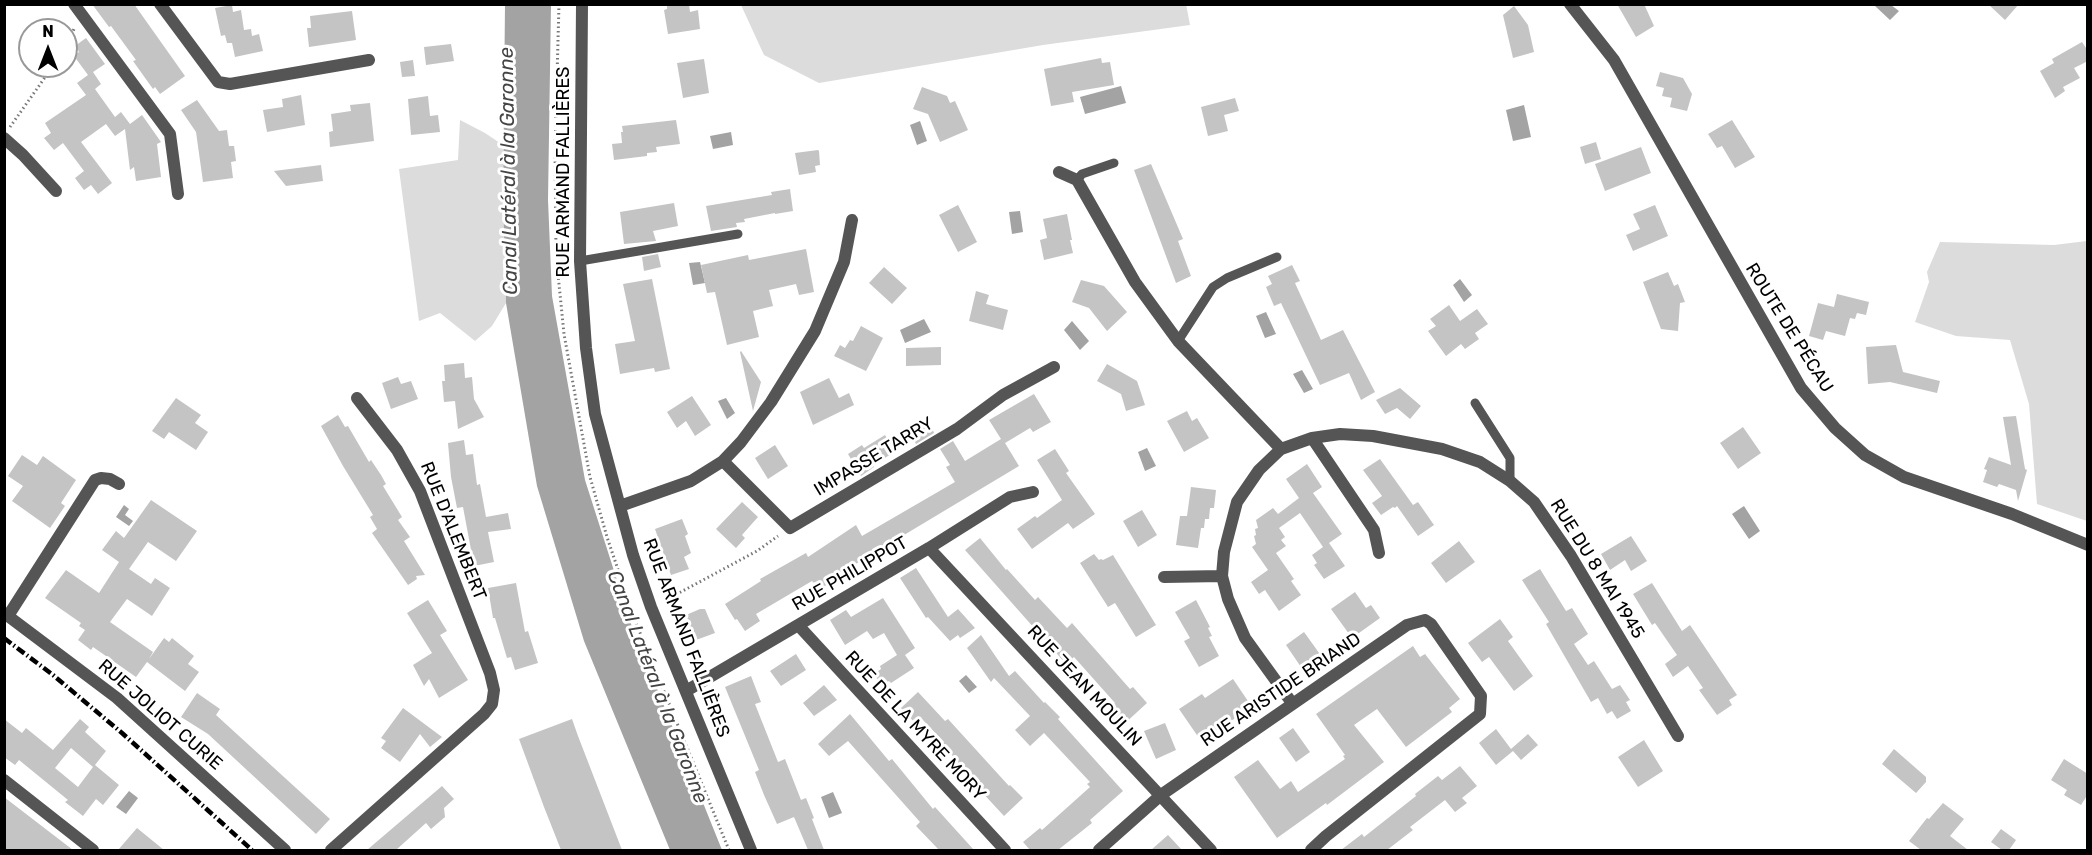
<!DOCTYPE html>
<html>
<head>
<meta charset="utf-8">
<style>
  body { margin:0 }
  #map { position:relative; width:2092px; height:855px; overflow:hidden; background:#fff; font-family:Rubik,sans-serif }
  canvas { display:block }
  .frame { position:absolute; inset:0; border:6px solid #000; pointer-events:none }
  .north { position:absolute; left:18px; top:18px; width:60px; height:60px; box-sizing:border-box; background:#fff; border:2px solid #999; border-radius:50%; rotate:0deg; font-size:16px; font-weight:700; line-height:24px; text-align:center; color:#000 }
  .north::after { content:''; display:block; margin:auto; width:21px; height:27px; background:#000; clip-path:polygon(50% 0,100% 100%,50% 72%,0 100%) }
</style>
</head>
<body>
<div id="map">
<canvas width="2092" height="855"></canvas>
<div class="frame"></div>
<div class="north">N</div>
</div>
<script>
const g = document.querySelector('canvas').getContext('2d');
g.lineJoin = 'round';
function fill(path, color) { g.fillStyle = color; g.fill(path, 'evenodd'); }
const shape = rows => new Path2D(rows.map(r => 'M' + r).join(''));
function strokePath(path, color, width, dash) { g.strokeStyle = color; g.lineWidth = width; g.lineCap = dash ? 'butt' : 'round'; g.setLineDash(dash || []); g.stroke(path); }
function write(font, color, halo, rows, align = 'center') {
  g.font = font + ' Rubik,sans-serif'; g.lineWidth = 6; g.setLineDash([]); g.textBaseline = 'middle'; g.strokeStyle = halo; g.fillStyle = color; for (const [text, x, y, turn = 0] of rows) {
    g.save(); g.translate(x, y); g.rotate((+turn || 0) * Math.PI / 180); g.textAlign = isNaN(turn) ? turn : align; if (halo) g.strokeText(text, 0, 0); g.fillText(text, 0, 0); g.restore();
  }
}
const green = shape([
  [1186,4,1190,25,1043,45,819,83,764,55,741,5],
  [460,120,485,133,503,145,503,199,506,303,492,326,475,341,440,313,419,321,399,169,458,160],
  [2087,241,2088,241,2087,521,2037,504,2029,404,2010,340,1956,336,1915,322,1929,282,1927,272,1940,242,2054,245]
]);
const water = shape([
  [505,5,551,5,548,200,552,296,585,480,631,624,722,850,670,850,584,641,537,486,506,303,503,199],
  [1876,5,1891,5,1899,11,1890,20,1875,6],
  [1121,86,1126,103,1085,114,1080,97],
  [1524,105,1531,137,1513,141,1506,110],
  [920,121,927,141,917,145,910,125],
  [731,132,733,145,713,149,710,136],
  [1020,211,1023,232,1012,234,1009,212],
  [700,262,705,283,693,285,689,263],
  [1460,279,1472,295,1464,302,1453,285],
  [1266,312,1276,334,1265,338,1256,316],
  [924,319,931,332,905,343,900,330],
  [1072,321,1089,341,1080,350,1064,330],
  [1302,370,1313,389,1304,393,1293,374],
  [726,398,735,413,727,419,718,401],
  [1147,448,1156,466,1145,471,1138,452],
  [124,505,129,509,125,515,133,521,129,526,116,517],
  [1744,506,1760,531,1749,539,1732,514],
  [966,675,977,687,969,693,959,681],
  [129,791,138,798,126,814,116,807],
  [833,792,842,813,829,818,821,797]
]);
const building = shape([
  [92,4,134,4,185,76,160,94,155,87,153,89,133,61,136,60,111,26,109,27],
  [667,4,689,4,690,12,698,10,700,29,668,34,664,10,667,9],
  [1617,4,1644,4,1654,26,1636,37],
  [1988,4,2019,4,2005,20],
  [232,5,233,12,241,10,244,30,251,29,252,36,259,34,263,51,235,57,232,43,227,43,225,35,221,36,215,8],
  [1514,6,1528,25,1534,52,1513,58,1503,15],
  [352,11,356,40,309,47,307,28,311,28,310,16],
  [86,38,105,64,93,72,101,84,95,89,115,117,121,112,130,124,142,115,161,142,157,144,161,177,136,181,134,167,130,170,125,129,115,136,106,124,81,142,112,183,98,194,91,185,84,190,75,178,84,171,63,143,54,150,44,138,51,133,45,123,86,95,77,83,88,75,74,56,79,52,75,46],
  [2082,42,2088,51,2088,61,2074,68,2080,78,2063,87,2065,91,2055,98,2040,71,2054,63,2052,59],
  [451,44,454,61,426,65,424,47],
  [1101,58,1102,63,1110,62,1114,85,1072,92,1074,102,1051,106,1044,69],
  [704,59,709,93,683,98,677,63],
  [413,60,415,76,402,77,400,62],
  [1660,72,1683,78,1692,94,1687,111,1670,107,1672,98,1662,96,1664,88,1656,86],
  [922,87,947,96,950,103,955,101,968,130,940,142,928,114,913,109],
  [301,95,305,125,267,132,263,110,283,107,282,99],
  [428,96,430,116,438,115,440,132,411,135,408,99],
  [1235,98,1239,111,1224,115,1228,131,1208,136,1201,107],
  [197,100,219,131,227,130,229,146,234,146,236,161,231,162,233,178,203,182,196,132,181,110],
  [370,103,374,141,330,147,329,132,333,131,331,114,351,111,350,105],
  [676,120,680,144,656,147,657,152,647,153,647,156,614,160,612,144,622,143,621,132,623,132,622,126],
  [1732,120,1755,157,1735,168,1722,146,1717,148,1708,134],
  [1596,142,1601,159,1585,164,1580,147],
  [1641,147,1651,173,1605,191,1595,164],
  [818,150,819,151,820,165,815,166,816,172,799,175,795,153],
  [1151,164,1183,239,1178,241,1191,276,1176,283,1134,170],
  [321,165,323,181,286,186,274,171],
  [790,189,793,211,775,214,775,213,744,219,745,222,736,223,737,227,711,231,706,206,772,195,771,192],
  [674,203,678,226,653,231,656,241,624,244,620,212],
  [958,205,977,242,958,252,939,215],
  [1655,205,1668,236,1633,251,1626,235,1640,229,1633,214],
  [1067,214,1072,240,1070,240,1073,253,1044,260,1040,240,1047,238,1043,219],
  [806,249,814,292,799,295,796,284,769,290,773,306,753,311,759,337,727,345,715,292,707,293,701,265,748,255,749,260],
  [658,254,661,267,644,271,642,257],
  [1292,265,1300,281,1295,283,1321,340,1343,330,1375,392,1361,400,1349,373,1320,385,1281,303,1274,306,1266,287,1272,284,1268,276],
  [884,267,907,288,892,304,869,283],
  [1668,272,1674,286,1678,284,1685,302,1680,303,1678,331,1661,329,1643,282],
  [652,279,670,369,655,372,654,368,620,374,615,344,635,341,623,284],
  [1081,280,1104,286,1127,312,1107,331,1089,308,1072,302],
  [976,291,989,295,986,304,1008,310,1003,330,969,321],
  [1837,294,1869,302,1866,315,1857,313,1855,319,1850,318,1845,336,1826,331,1823,340,1809,336,1818,303,1834,307],
  [1449,305,1460,321,1477,309,1488,324,1475,333,1479,339,1465,349,1461,344,1446,356,1428,331,1436,326,1430,319],
  [861,326,883,338,866,371,834,356,840,345,845,348,850,340,853,341],
  [1896,345,1903,372,1940,381,1937,393,1890,382,1868,384,1866,347],
  [941,347,941,365,906,366,906,348],
  [741,351,761,382,753,411,740,352],
  [464,363,465,378,472,377,474,399,484,417,458,429,455,401,444,402,442,381,445,381,444,365],
  [1107,364,1137,381,1145,405,1126,411,1121,394,1097,381],
  [398,377,401,384,411,381,418,399,391,409,382,383],
  [829,378,839,398,849,393,854,405,813,425,800,392],
  [1400,388,1421,406,1410,419,1397,408,1385,414,1376,400],
  [1034,394,1051,422,1033,432,1030,428,1005,443,1019,466,834,577,836,579,820,589,815,582,814,583,812,581,756,614,760,621,745,631,737,619,735,620,725,604,761,581,760,579,806,553,808,557,856,525,862,536,955,482,946,467,950,465,940,449,953,441,965,461,1001,439,989,420],
  [692,396,711,425,695,436,686,421,677,428,667,412],
  [176,398,201,415,195,423,208,432,196,450,169,432,164,439,152,431],
  [1187,411,1192,421,1197,418,1209,438,1184,452,1167,421],
  [338,415,345,427,348,426,369,462,371,460,381,475,386,484,383,486,402,517,398,520,410,537,404,541,425,575,416,576,417,579,408,585,372,533,377,529,370,517,373,515,343,466,321,426],
  [2016,416,2025,469,2027,470,2018,501,2016,490,1999,484,1997,487,1983,482,1987,470,1984,469,1989,457,2011,465,2003,417],
  [930,422,934,433,916,444,911,434,893,453,873,465,874,467,861,476,848,454,862,445,864,448,885,435,888,440],
  [1743,427,1761,453,1738,469,1720,443],
  [464,440,466,455,473,454,477,485,480,484,486,517,508,513,511,529,488,532,494,562,474,566,463,507,457,508,451,477,448,443],
  [775,445,788,466,768,479,755,458],
  [1055,449,1069,471,1066,473,1095,514,1073,529,1068,523,1032,549,1017,529,1035,516,1037,518,1062,500,1037,460],
  [22,455,37,465,43,456,76,480,61,503,65,506,50,528,12,501,23,486,8,476],
  [1380,459,1413,505,1418,502,1434,525,1418,536,1397,506,1395,508,1393,507,1381,515,1372,503,1382,496,1363,470],
  [1307,464,1322,487,1313,493,1342,534,1329,543,1345,566,1324,579,1314,565,1317,563,1312,555,1323,547,1300,513,1279,528,1285,537,1281,540,1286,546,1276,553,1294,579,1291,581,1301,595,1279,611,1265,590,1259,594,1251,582,1268,570,1252,547,1256,544,1254,536,1256,535,1255,529,1258,528,1256,520,1273,508,1278,514,1299,498,1286,479],
  [1191,487,1216,490,1214,508,1210,508,1209,519,1205,519,1204,528,1201,528,1198,548,1176,545,1180,516,1187,516],
  [151,500,197,531,176,561,148,542,129,569,151,584,155,578,170,588,152,616,127,599,110,622,153,652,149,659,164,638,169,642,172,638,194,656,188,664,199,672,185,691,147,662,136,677,93,647,91,650,78,640,85,630,79,626,81,623,45,598,66,570,99,593,119,562,102,550,116,531,124,538],
  [742,502,758,517,742,535,745,538,736,548,716,529],
  [1142,510,1157,535,1138,547,1123,521],
  [682,519,688,534,685,536,691,553,684,557,689,569,671,575,655,529],
  [1631,536,1647,561,1631,571,1625,560,1610,570,1601,554],
  [980,538,1006,570,1007,569,1035,600,1038,597,1067,628,1072,623,1130,689,1133,687,1147,703,1123,725,1108,709,1115,703,1074,657,1066,664,965,550],
  [1459,541,1475,562,1446,583,1431,563],
  [1094,554,1099,560,1101,559,1103,560,1113,555,1156,625,1136,637,1115,603,1108,607,1080,563],
  [916,568,948,617,958,609,975,628,960,638,958,635,950,641,928,617,926,618,900,578],
  [1540,569,1566,611,1572,608,1588,634,1574,644,1588,665,1594,661,1612,689,1620,685,1630,700,1626,702,1631,711,1617,719,1612,711,1607,714,1598,698,1591,702,1546,624,1549,622,1522,580],
  [516,583,525,632,528,631,538,663,515,670,511,657,507,658,495,618,493,618,488,588],
  [1652,583,1682,631,1690,625,1737,695,1729,700,1732,705,1717,715,1699,690,1703,688,1688,666,1673,677,1665,664,1677,655,1655,623,1652,625,1633,594],
  [1355,592,1366,608,1371,605,1380,618,1352,638,1331,609],
  [883,598,915,648,905,655,914,668,891,683,889,681,882,686,874,674,881,669,880,666,897,655,884,633,873,639,867,631,845,645,830,620,846,610,851,617],
  [428,600,447,631,440,635,468,680,439,698,429,679,424,686,413,665,432,653,407,613],
  [1196,600,1210,627,1208,628,1212,636,1209,637,1219,656,1199,667,1184,641,1190,638,1175,612],
  [700,609,705,609,715,633,696,640,686,615],
  [1500,619,1513,637,1508,641,1533,676,1514,691,1489,657,1482,662,1468,643],
  [1304,632,1322,657,1303,670,1286,645],
  [981,635,1009,676,1015,671,1044,703,1045,702,1060,717,1058,719,1123,791,1090,820,1092,823,1058,850,1030,850,1023,842,1040,828,1042,830,1090,787,1087,784,1090,782,1044,733,1030,746,1015,730,1030,716,994,678,991,682,967,648],
  [1413,646,1420,657,1425,654,1460,699,1449,708,1452,712,1406,747,1377,709,1354,725,1384,762,1327,805,1326,803,1277,838,1234,777,1258,760,1280,789,1291,781,1298,792,1345,759,1343,756,1345,755,1316,714],
  [796,654,806,670,781,686,770,671],
  [751,676,761,702,755,704,778,762,785,759,801,800,806,798,814,818,812,819,824,850,808,850,794,817,777,824,764,795,755,772,759,770,725,687],
  [1233,679,1252,707,1201,741,1179,709,1202,694,1205,698],
  [824,685,837,700,814,716,803,703],
  [918,692,945,721,948,719,1009,786,1010,785,1023,798,1004,816,954,762,956,760,942,744,944,742,922,719,916,724,901,708],
  [197,693,220,709,216,715,330,819,316,834,208,734,181,717],
  [403,708,442,737,430,747,420,734,400,762,381,748,386,741,381,738],
  [850,714,889,761,892,759,933,809,935,807,974,850,939,850,916,826,920,822,848,741,829,756,818,744],
  [4,719,22,733,26,728,53,750,80,719,89,727,85,732,106,751,95,765,119,785,103,805,96,799,83,816,65,802,68,800,19,760,15,765,4,757],
  [71,748,93,767,78,787,55,768],
  [572,719,578,736,622,850,561,850,544,807,519,739],
  [1165,723,1176,750,1156,759,1144,731],
  [1293,728,1310,752,1296,762,1279,738],
  [1496,729,1511,749,1528,734,1538,745,1521,760,1513,751,1496,765,1479,743],
  [1644,740,1663,771,1638,787,1618,757],
  [1894,749,1926,777,1926,782,1916,793,1882,764],
  [2064,759,2088,774,2088,794,2081,805,2064,795,2067,790,2051,780],
  [1460,766,1477,786,1462,798,1467,803,1455,812,1445,800,1410,827,1413,830,1387,850,1341,850,1362,834,1364,837,1416,796,1415,794,1438,776,1442,780],
  [442,786,454,799,444,808,445,817,431,829,426,823,396,850,367,850],
  [4,797,73,850,4,850],
  [1943,803,1964,819,1950,836,1968,850,1921,850,1909,841,1927,818,1929,819],
  [137,828,164,850,118,850],
  [2001,829,2016,840,2009,850,2002,850,1991,842],
  [1168,835,1182,850,1151,850]
]);
const path = shape([
  [559,4,555,150,556,254,564,334,590,477,607,537,636,623,729,850],
  [66,47,74,29],
  [10,127,53,66],
  [664,601,757,551,778,536]
]);
const lane = shape([
  [1077,180,1082,174,1114,163],
  [580,261,738,234],
  [1178,341,1213,287,1227,278,1277,257],
  [1475,403,1510,458,1510,481]
]);
const street = shape([
  [74,4,170,134,178,194],
  [160,4,218,82,230,84,369,60],
  [582,4,580,261,586,348,595,414,633,555,651,607,751,850],
  [1570,4,1614,60,1801,388,1835,428,1865,455,1904,477,2012,514,2088,545],
  [4,138,23,155,56,191],
  [1059,172,1077,180,1135,282,1178,341,1281,449],
  [1312,438,1374,530,1379,553],
  [723,461,790,528,957,429,1003,395,1054,367],
  [620,506,691,481,723,461,741,442,771,402,815,331,844,262,852,220],
  [929,548,1211,850],
  [1164,577,1222,576],
  [4,613,117,698,285,850],
  [8,616,95,480,101,478,110,479,119,484],
  [798,625,1005,850],
  [686,691,929,548,1010,497,1033,492],
  [1292,703,1245,638,1228,599,1222,576,1224,552,1237,502,1259,470,1281,449,1312,438,1340,434,1373,436,1442,449,1480,462,1510,481,1534,502,1571,556,1678,736],
  [4,780,93,850],
  [331,850,484,714,492,704,494,690,490,673,420,491,397,450,357,398],
  [1099,850,1161,795,1407,625,1425,620,1431,624,1481,696,1480,714,1326,836,1311,850]
]);
const rail = shape([
  [4,638,53,675,122,733,252,850]
]);
const streetNames = [
  ["RUE ARMAND FALLIÈRES",564,172,-90],
  ["ROUTE DE PÉCAU",1789,328,58],
  ["IMPASSE TARRY",874,457,-31],
  ["RUE D'ALEMBERT",453,531,68],
  ["RUE DU 8 MAI 1945",1597,569,58],
  ["RUE PHILIPPOT",850,574,-30],
  ["RUE ARMAND FALLIÈRES",686,638,69],
  ["RUE JEAN MOULIN",1084,686,47],
  ["RUE ARISTIDE BRIAND",1281,690,-34],
  ["RUE JOLIOT CURIE",160,715,41],
  ["RUE DE LA MYRE MORY",915,726,47]
];
const waterNames = [
  ["Canal Latéral à la Garonne",509,171,-91],
  ["Canal Latéral à la Garonne",657,687,69]
];
fill(green, '#dcdcdc');
fill(water, '#a3a3a3');
fill(building, '#c4c4c4');
strokePath(path, '#777', 3, [1.5, 3]);
strokePath(lane, '#555', 9);
strokePath(street, '#555', 12);
strokePath(rail, '#000', 4.5, [9, 3, 1.5, 3]);
write('18px', '#000', '#fff', streetNames);
write('italic 20px', '#444', '#fff', waterNames);
</script>
</body>
</html>
